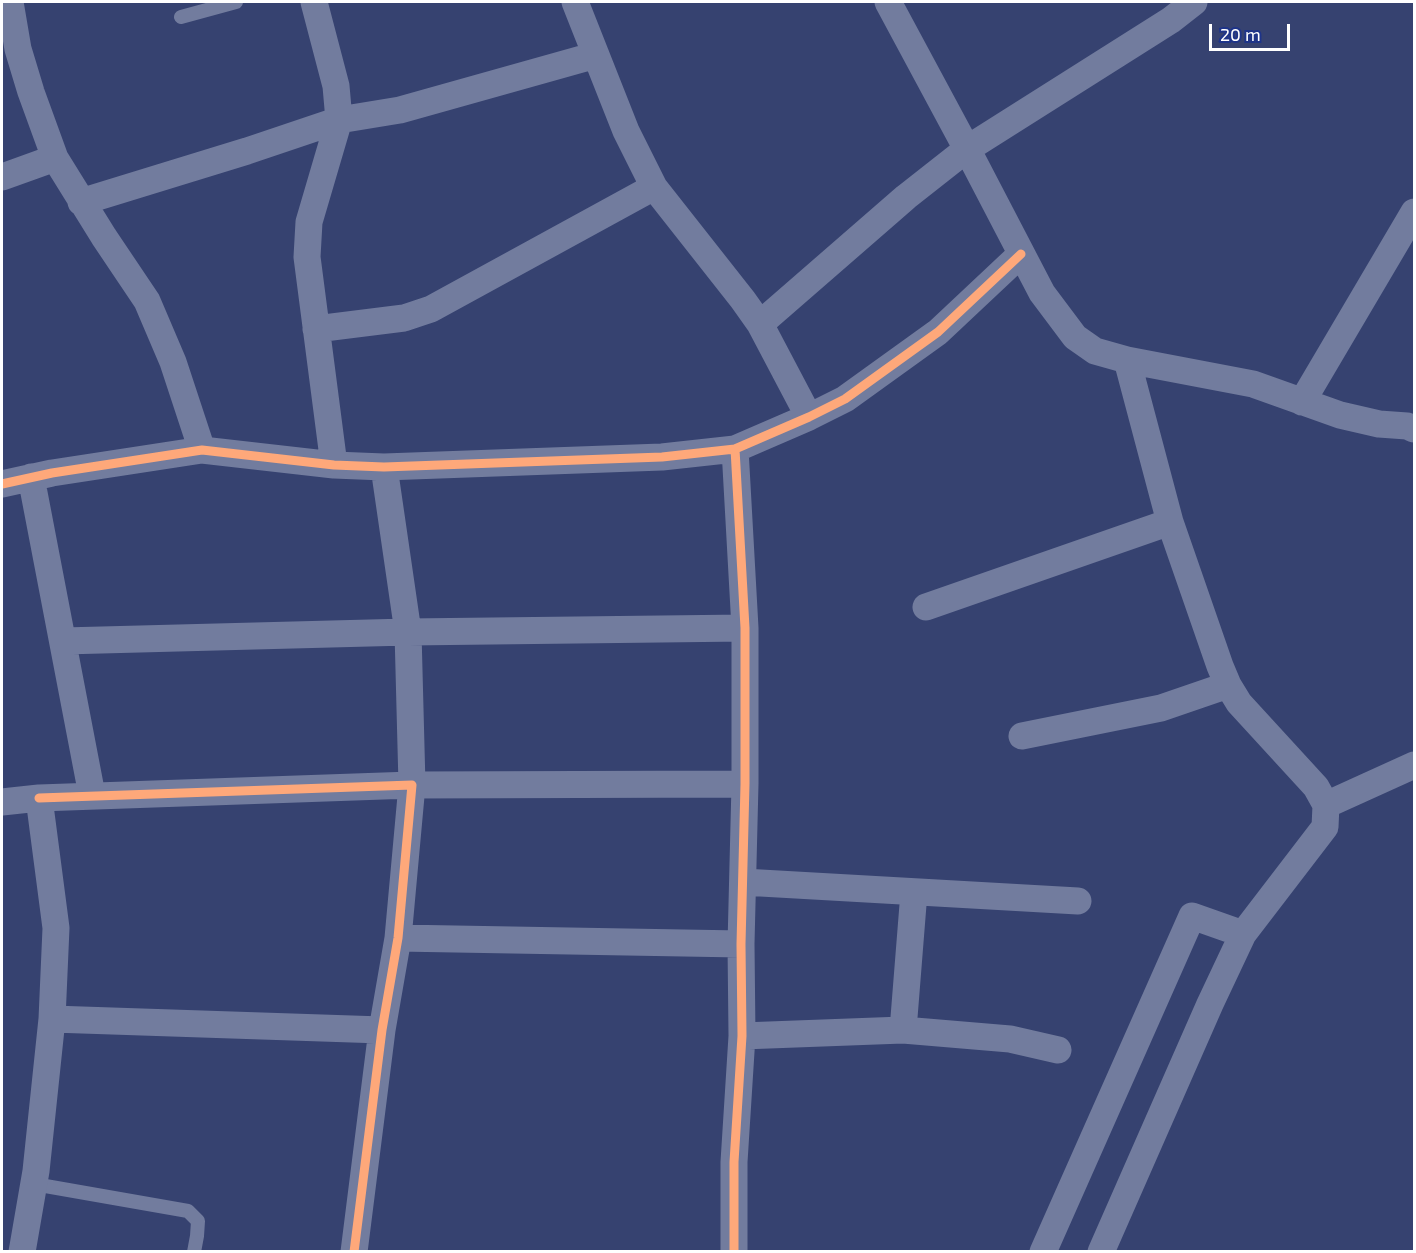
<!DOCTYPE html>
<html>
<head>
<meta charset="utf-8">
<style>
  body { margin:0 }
  #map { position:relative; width:1416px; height:1253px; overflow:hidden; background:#364270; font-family:"Exo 2",sans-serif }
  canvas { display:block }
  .frame { position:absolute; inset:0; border:3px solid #fff; pointer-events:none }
  .scale { position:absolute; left:1209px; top:24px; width:81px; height:27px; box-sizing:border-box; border:3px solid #fff; border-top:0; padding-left:8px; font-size:18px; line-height:21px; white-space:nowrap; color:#fff; -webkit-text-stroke:4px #1e3489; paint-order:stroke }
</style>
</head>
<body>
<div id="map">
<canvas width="1416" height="1253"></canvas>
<div class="frame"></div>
<div class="scale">20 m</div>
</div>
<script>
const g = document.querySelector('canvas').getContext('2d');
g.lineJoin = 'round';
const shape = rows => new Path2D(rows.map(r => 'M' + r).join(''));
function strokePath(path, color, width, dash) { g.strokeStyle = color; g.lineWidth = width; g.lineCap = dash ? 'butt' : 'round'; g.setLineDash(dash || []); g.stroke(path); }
const service = shape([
  [181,17,236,2],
  [34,1184,188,1211,198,1221,197,1236,194,1252]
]);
const minor = shape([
  [10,2,18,49,31,92,55,158,104,237,147,301,173,362,202,450],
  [314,2,336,86,339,120,309,222,307,257,334,465],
  [575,2,626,131,654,187,743,300,760,324,809,417],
  [888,2,967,149,1042,293,1075,337,1095,351,1127,360,1253,384,1340,415,1379,424,1407,426,1414,429],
  [2,177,55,158],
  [81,202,247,151,339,120,400,110,596,55],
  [760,324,906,197,967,149,1171,20,1194,2],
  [316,329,404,318,431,309,654,187],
  [1127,360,1170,522,1220,666,1228,685,1239,703,1316,787,1326,805,1325,827,1243,934],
  [1302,402,1414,212],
  [384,467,408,632,412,785,745,784],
  [31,477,92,795],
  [2,484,52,473,202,450,334,465,384,467,662,457,735,449,809,417,845,399,938,332,1021,254],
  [926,607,1170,522],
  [63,641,408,632,745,628],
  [1022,736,1161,708,1228,685],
  [39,798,412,785,398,938,382,1030,354,1252],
  [2,802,39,798,56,928,52,1019,36,1171,22,1252],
  [1326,805,1414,765],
  [743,882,1078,901],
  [398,938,741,944],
  [52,1019,382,1030],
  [903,1030,914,892],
  [742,1036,903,1030,1010,1039,1058,1050],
  [734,1252,734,1162,742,1036,741,944,745,784,745,628,735,449],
  [1043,1252,1192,916,1243,934,1210,1004,1101,1252]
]);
const cycleway = shape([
  [2,484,52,473,202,450,334,465,384,467,662,457,735,449,809,417,845,399,938,332,1021,254],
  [39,798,412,785,398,938,382,1030,354,1252],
  [734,1252,734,1162,742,1036,741,944,745,784,745,628,735,449]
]);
strokePath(service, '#727c9e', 14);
strokePath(minor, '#727c9e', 27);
strokePath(cycleway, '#fea87a', 9);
</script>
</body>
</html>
